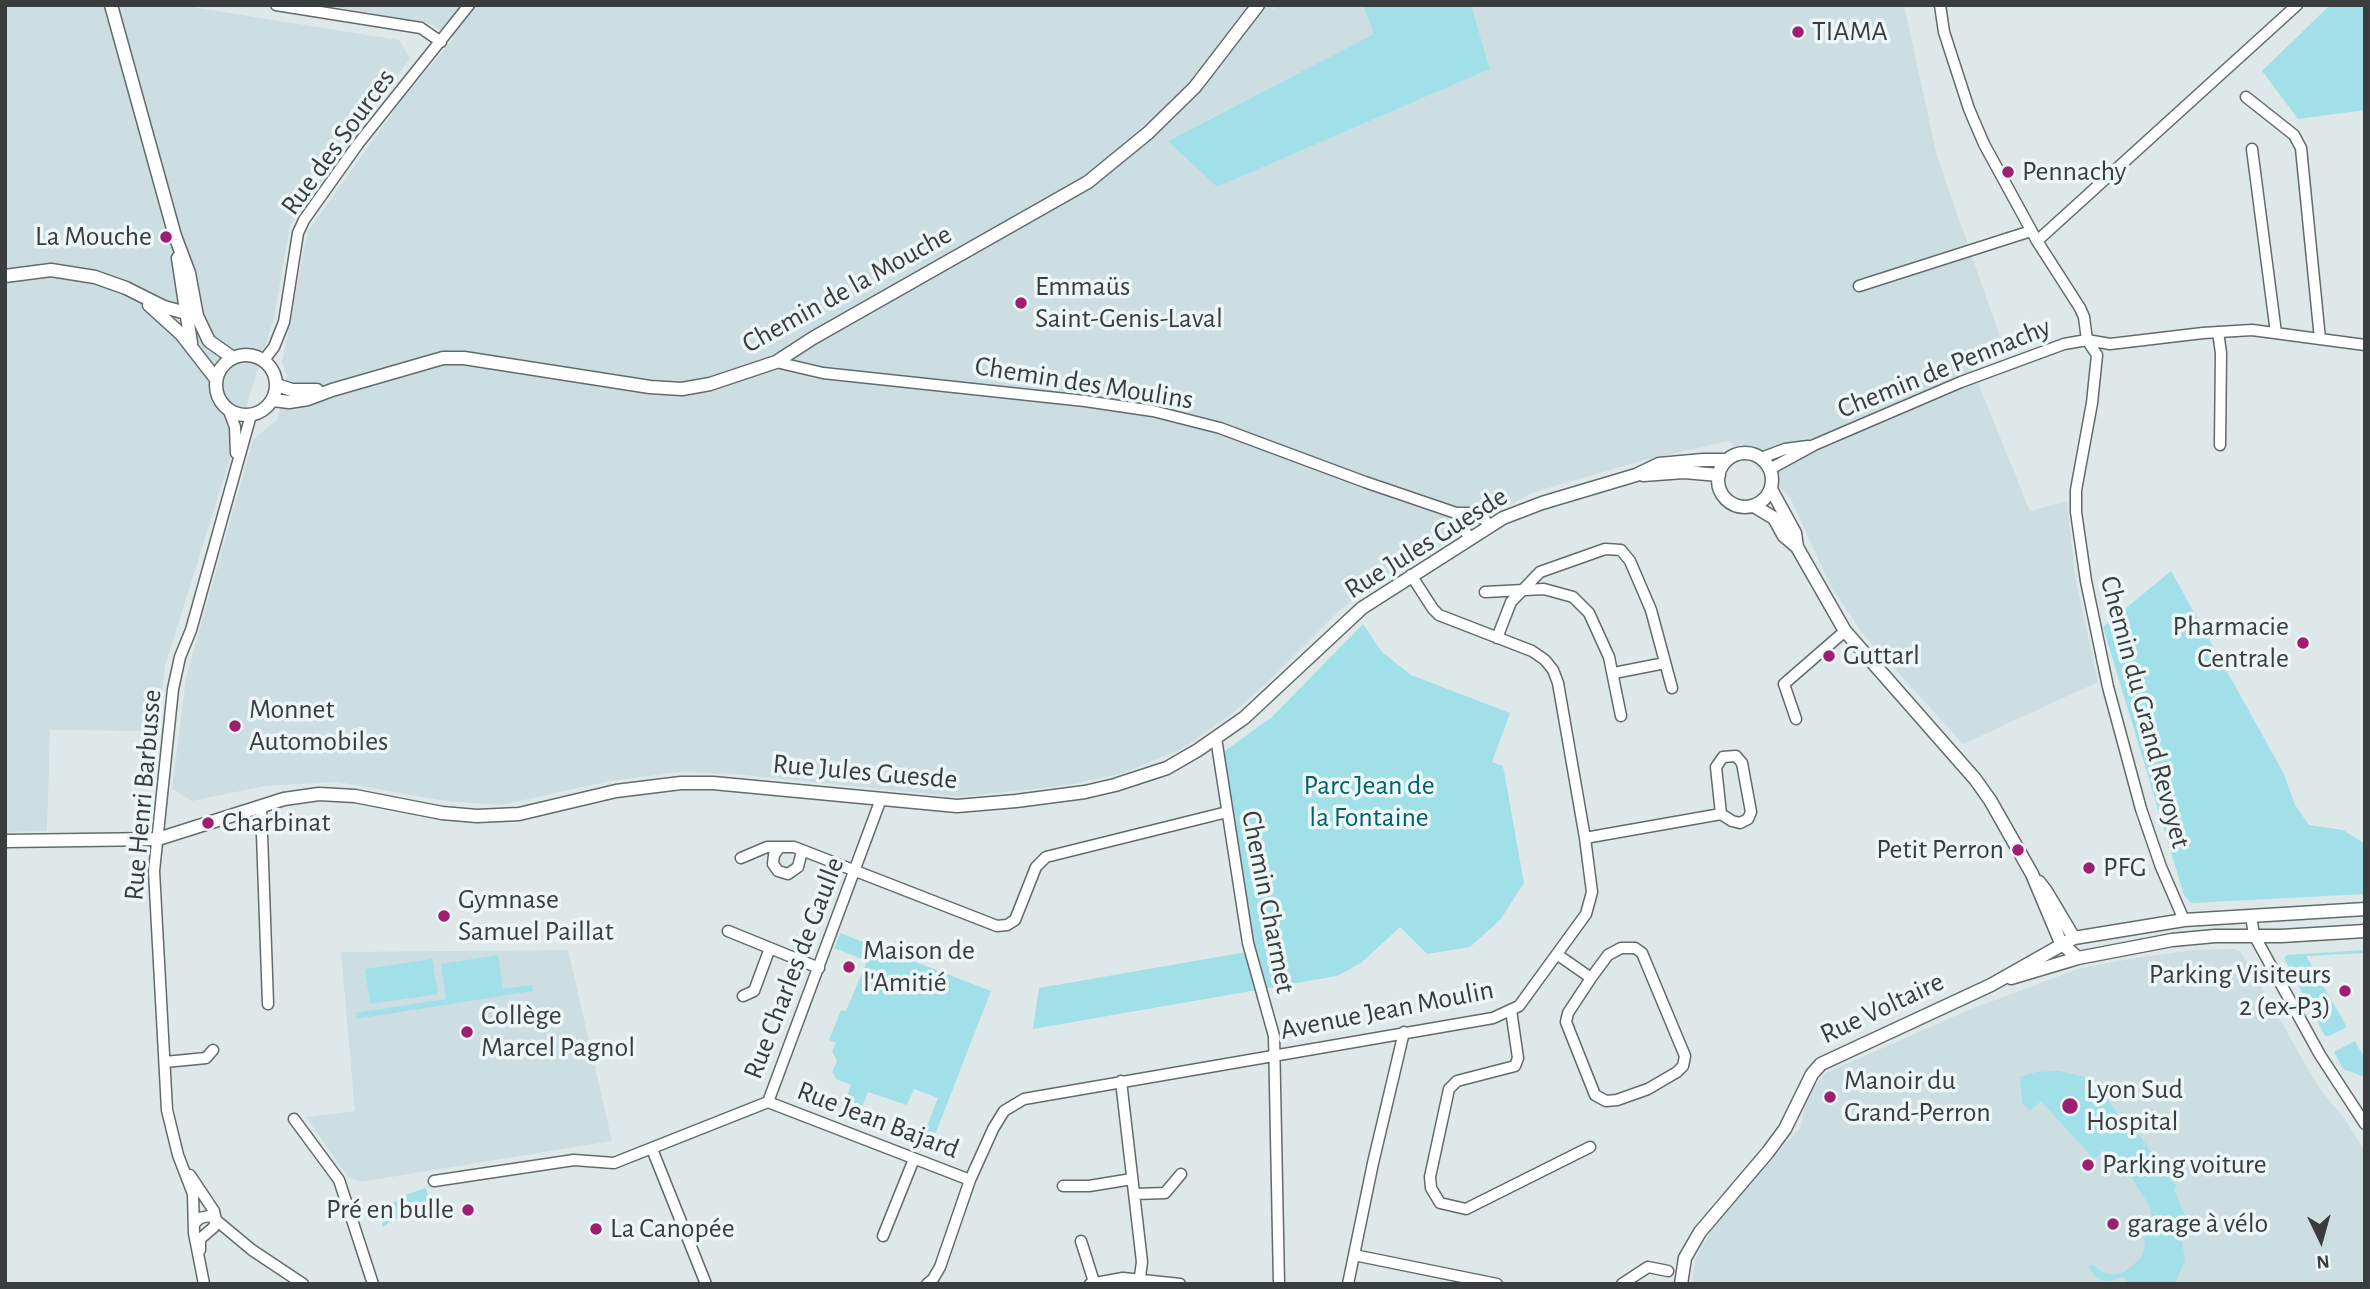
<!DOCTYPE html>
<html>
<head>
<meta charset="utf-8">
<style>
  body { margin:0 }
  #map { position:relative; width:2370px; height:1289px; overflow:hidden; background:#dfe8e9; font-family:"Alegreya Sans",sans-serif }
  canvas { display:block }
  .frame { position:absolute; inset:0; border:7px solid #3a3d3e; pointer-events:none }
  .north { position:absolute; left:2286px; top:1205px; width:70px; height:70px; -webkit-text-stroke:5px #ecf6f7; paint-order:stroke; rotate:175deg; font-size:19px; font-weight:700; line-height:28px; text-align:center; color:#3a3d3e }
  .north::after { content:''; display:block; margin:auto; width:24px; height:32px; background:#3a3d3e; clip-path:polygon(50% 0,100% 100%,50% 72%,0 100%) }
</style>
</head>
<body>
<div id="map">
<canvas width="2370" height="1289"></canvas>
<div class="frame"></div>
<div class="north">N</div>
</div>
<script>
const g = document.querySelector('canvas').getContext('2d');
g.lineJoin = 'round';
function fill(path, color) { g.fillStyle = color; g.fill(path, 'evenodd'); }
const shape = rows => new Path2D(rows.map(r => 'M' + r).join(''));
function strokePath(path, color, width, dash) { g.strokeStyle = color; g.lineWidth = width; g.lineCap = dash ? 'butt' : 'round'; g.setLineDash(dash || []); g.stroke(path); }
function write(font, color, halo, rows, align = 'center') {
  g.font = font + ' "Alegreya Sans",sans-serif'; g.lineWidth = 7; g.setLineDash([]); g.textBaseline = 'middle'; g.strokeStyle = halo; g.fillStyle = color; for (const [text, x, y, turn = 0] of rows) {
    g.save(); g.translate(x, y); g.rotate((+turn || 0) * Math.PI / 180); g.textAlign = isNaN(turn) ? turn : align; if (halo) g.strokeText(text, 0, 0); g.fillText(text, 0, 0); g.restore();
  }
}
const built = shape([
  [5,5,179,5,399,40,410,58,290,225,274,318,165,666,158,731,50,730,47,831,5,832],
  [326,5,1274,5,1272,10,1281,5,1363,5,1375,34,1169,140,1217,187,1490,69,1471,5,1904,5,1937,156,2005,351,1970,363,2030,511,2067,501,2075,576,2098,682,1963,744,1863,634,1830,585,1790,497,1729,441,1644,460,1531,493,1389,575,1342,608,1272,678,1233,713,1182,749,1124,773,1069,785,959,797,734,774,679,772,610,781,501,805,445,801,338,782,265,786,192,801,172,789,186,678,253,440,278,419,287,375,282,362,308,231,404,97,454,38,431,24],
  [2235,949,2241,952,2319,1088,2343,1117,2365,1151,2365,1284,1692,1284,1695,1260,1713,1227,1744,1189,1801,1127,1807,1095,1826,1073,1971,1009,2081,968,2135,958,2193,950],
  [568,950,612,1141,360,1182,348,1177,306,1117,355,1111,341,952]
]);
const green = shape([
  [1363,5,1471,5,1490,69,1217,187,1168,141,1374,34],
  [2330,5,2365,5,2365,110,2298,119,2262,71],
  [2171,571,2284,774,2295,805,2309,825,2343,830,2365,844,2365,894,2191,903,2184,895,2103,627],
  [1363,624,1382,652,1411,675,1510,713,1492,762,1503,766,1524,883,1500,920,1470,947,1427,954,1400,927,1361,963,1337,976,1033,1029,1039,988,1252,951,1224,761,1225,751,1272,717],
  [840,933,991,991,929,1150,919,1146,938,1098,914,1089,907,1105,868,1092,856,1122,840,1116,851,1085,836,1079,832,1072,837,1061,832,1051,836,1043,829,1040,841,1010,846,1011,867,961,834,948],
  [2365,950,2365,953,2306,956,2347,1027,2329,1036,2325,1036,2284,958,2287,955],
  [498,955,503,989,532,985,533,991,356,1019,355,1013,446,999,441,964],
  [432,959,438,994,370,1004,365,969],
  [2355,1041,2365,1059,2365,1077,2343,1069,2334,1052],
  [2059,1071,2085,1077,2103,1093,2124,1123,2129,1121,2177,1187,2174,1190,2184,1213,2180,1231,2185,1260,2175,1284,2127,1284,2127,1280,2123,1277,2108,1281,2102,1280,2097,1278,2088,1267,2091,1264,2104,1273,2112,1275,2124,1272,2133,1265,2142,1257,2145,1245,2143,1233,2152,1215,2149,1205,2133,1180,2103,1151,2094,1159,2041,1101,2030,1111,2022,1103,2020,1077,2036,1072],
  [426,1188,429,1200,382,1227,384,1214,388,1206,408,1194]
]);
const minor = shape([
  [276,5,421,28,441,42],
  [1940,5,1944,32,1969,109,1984,144,2037,241,2080,308,2084,317,2087,340,2097,355,2092,403,2076,490,2076,512,2086,581,2108,687,2141,809,2161,867,2184,920],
  [2246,97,2294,135,2301,148,2320,339],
  [2252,149,2276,333],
  [2037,241,2297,5],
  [1859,286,2031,231],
  [2218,332,2221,353,2220,445],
  [264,360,274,347,284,322,298,233,304,220,358,144,469,5],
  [776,362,823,373,1085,401,1153,411,1220,428,1365,482,1456,513,1469,513,1484,519,1490,526],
  [229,411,235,427,236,453],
  [1761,458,1785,449,1808,446],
  [1770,469,1814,445,1961,382,2064,344,2087,340,2110,344,2203,333,2252,330,2365,345],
  [1456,513,1469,538],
  [1485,592,1544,589,1573,597,1589,613,1609,657,1621,716],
  [1497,638,1511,602,1540,572,1605,549,1621,550,1630,561,1651,610,1672,688],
  [1614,673,1665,663],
  [1796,719,1784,684,1845,631],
  [1216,738,1248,943,1274,1036,1279,1284],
  [261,806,268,1004],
  [1585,838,1721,814,1732,821,1740,823,1748,819,1751,812,1742,763,1736,756,1723,757,1716,767,1721,814],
  [779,848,774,855,773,864,778,871,788,874,798,867,802,851],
  [741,858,767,847,794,847,997,926,1007,925,1015,920,1036,867,1046,857,1227,812],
  [2251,916,2254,935,2320,1055,2365,1124],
  [728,931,819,968],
  [1558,955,1591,978,1568,1013,1566,1022,1595,1095,1606,1101,1617,1100,1648,1089,1677,1072,1683,1066,1685,1056,1642,953,1635,948,1621,948,1608,955,1591,978],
  [743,996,754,991,770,948],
  [1511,1010,1518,1058,1515,1066,1457,1081,1449,1089,1430,1177,1431,1188,1440,1203,1466,1209,1590,1147],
  [165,1062,206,1058,213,1050],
  [1121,1081,1142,1262,1139,1284],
  [768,1102,970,1180],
  [294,1119,339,1180,373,1284],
  [652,1149,706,1284],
  [190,1175,214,1211,216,1220,214,1227,200,1239,200,1250],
  [434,1181,574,1160,614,1163,768,1102,881,799],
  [1063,1186,1089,1186,1132,1179],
  [1134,1194,1165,1193,1181,1174],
  [194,1224,200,1218,209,1216,216,1220,252,1250,303,1284],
  [883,1236,914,1159],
  [1081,1241,1094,1282],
  [1354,1255,1497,1284],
  [204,1284,194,1233,193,1194,178,1155,167,1110,154,871,173,689,180,657,191,630,251,415],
  [927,1284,933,1279,940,1267,970,1180,993,1129,1004,1111,1024,1099,1493,1018,1519,1006,1586,914,1592,892,1585,838,1558,683,1553,670,1545,660,1532,651,1439,615,1433,609,1411,575],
  [1090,1284,1123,1278,1180,1284],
  [1348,1284,1373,1163,1404,1032],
  [1622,1284,1648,1267,1668,1271]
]);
const tertiary = shape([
  [111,5,175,236,189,273,197,316,209,341,233,358],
  [178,258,191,343],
  [5,276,51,270,95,277,126,288,164,307,197,316],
  [149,305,181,334,216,379],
  '216 385a30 30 0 1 1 60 0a30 30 0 1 1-60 0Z',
  [277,385,292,390,317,390],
  [273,400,289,402,308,399,332,390,443,358,464,358,650,387,682,389,710,384,776,362,813,338,1088,182,1148,133,1195,87,1258,5],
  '1718 480a27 27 0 1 1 54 0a27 27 0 1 1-54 0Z',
  [1643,475,1684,472,1719,475],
  [1771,489,1795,533,1797,547],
  [1754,506,1774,518,1784,536,1797,547,1845,631,1975,779,1990,800,2032,874,2061,943,2078,958],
  [5,841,158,839,284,799,319,794,355,796,442,813,477,816,519,814,616,791,681,783,713,783,957,806,1016,801,1085,792,1115,785,1167,768,1198,750,1244,718,1362,608,1503,518,1542,503,1636,475,1659,464,1703,460,1727,460],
  [2039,882,2046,891,2074,938],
  [2011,978,2078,958,2172,940,2215,936,2281,936,2365,931],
  [1681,1284,1685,1258,1700,1232,1768,1152,1785,1129,1812,1074,1821,1064,1991,985,2074,938,2184,920,2365,909]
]);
const markers = [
  [1798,32,7,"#9e1e71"],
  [2008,172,7,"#9e1e71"],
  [166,237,7,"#9e1e71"],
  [1021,303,7,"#9e1e71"],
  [2303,643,7,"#9e1e71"],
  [1829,656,7,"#9e1e71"],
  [235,726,7,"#9e1e71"],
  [208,823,7,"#9e1e71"],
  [2018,850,7,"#9e1e71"],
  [2089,868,7,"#9e1e71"],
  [444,916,7,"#9e1e71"],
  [849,967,7,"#9e1e71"],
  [2345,991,7,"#9e1e71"],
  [467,1032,7,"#9e1e71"],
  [1830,1097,7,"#9e1e71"],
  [2070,1106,9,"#9e1e71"],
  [2088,1165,7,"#9e1e71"],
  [468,1210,7,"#9e1e71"],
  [2113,1224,7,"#9e1e71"],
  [596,1229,7,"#9e1e71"]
];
const poiNames = [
  ["TIAMA",1812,32],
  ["Pennachy",2022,172],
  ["La Mouche",152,237,"right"],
  ["Emmaüs",1035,287],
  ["Saint-Genis-Laval",1035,319],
  ["Pharmacie",2289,627,"right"],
  ["Centrale",2289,659,"right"],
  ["Guttarl",1843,656],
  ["Monnet",249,710],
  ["Automobiles",249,742],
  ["Charbinat",222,823],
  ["Petit Perron",2004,850,"right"],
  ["PFG",2103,868],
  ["Gymnase",458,900],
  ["Samuel Paillat",458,932],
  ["Maison de",863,951],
  ["l'Amitié",863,983],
  ["Parking Visiteurs",2331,975,"right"],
  ["2 (ex-P3)",2331,1007,"right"],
  ["Collège",481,1016],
  ["Marcel Pagnol",481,1048],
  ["Manoir du",1844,1081],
  ["Grand-Perron",1844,1113],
  ["Lyon Sud",2086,1090],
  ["Hospital",2086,1122],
  ["Parking voiture",2102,1165],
  ["Pré en bulle",454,1210,"right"],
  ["garage à vélo",2127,1224],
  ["La Canopée",610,1229]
];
const streetNames = [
  ["Rue des Sources",338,142,-54],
  ["Chemin de la Mouche",847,289,-29],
  ["Chemin de Pennachy",1944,368,-22],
  ["Chemin des Moulins",1084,383,9],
  ["Rue Jules Guesde",1426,543,-32],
  ["Chemin du Grand Revoyet",2145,712,75],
  ["Rue Jules Guesde",865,772,5],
  ["Rue Henri Barbusse",143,795,-85],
  ["Chemin Charmet",1268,902,79],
  ["Rue Charles de Gaulle",794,968,-69],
  ["Rue Voltaire",1882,1008,-25],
  ["Avenue Jean Moulin",1387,1010,-11],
  ["Rue Jean Bajard",878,1120,21]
];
const parkNames = [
  ["Parc Jean de",1369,786],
  ["la Fontaine",1369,818]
];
fill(built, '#ccdee1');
fill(green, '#a1e0e8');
strokePath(minor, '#636a6b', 13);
strokePath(tertiary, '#636a6b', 15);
strokePath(minor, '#fff', 10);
strokePath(tertiary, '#fff', 12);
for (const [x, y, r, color] of markers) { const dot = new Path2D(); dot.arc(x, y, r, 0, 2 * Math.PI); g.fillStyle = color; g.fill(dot); strokePath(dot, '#ecf6f7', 2.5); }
write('28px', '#3a3d3e', '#ecf6f7', poiNames, 'left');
write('28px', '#3a3d3e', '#ecf6f7', streetNames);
write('28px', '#02616a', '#ecf6f7', parkNames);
</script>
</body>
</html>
